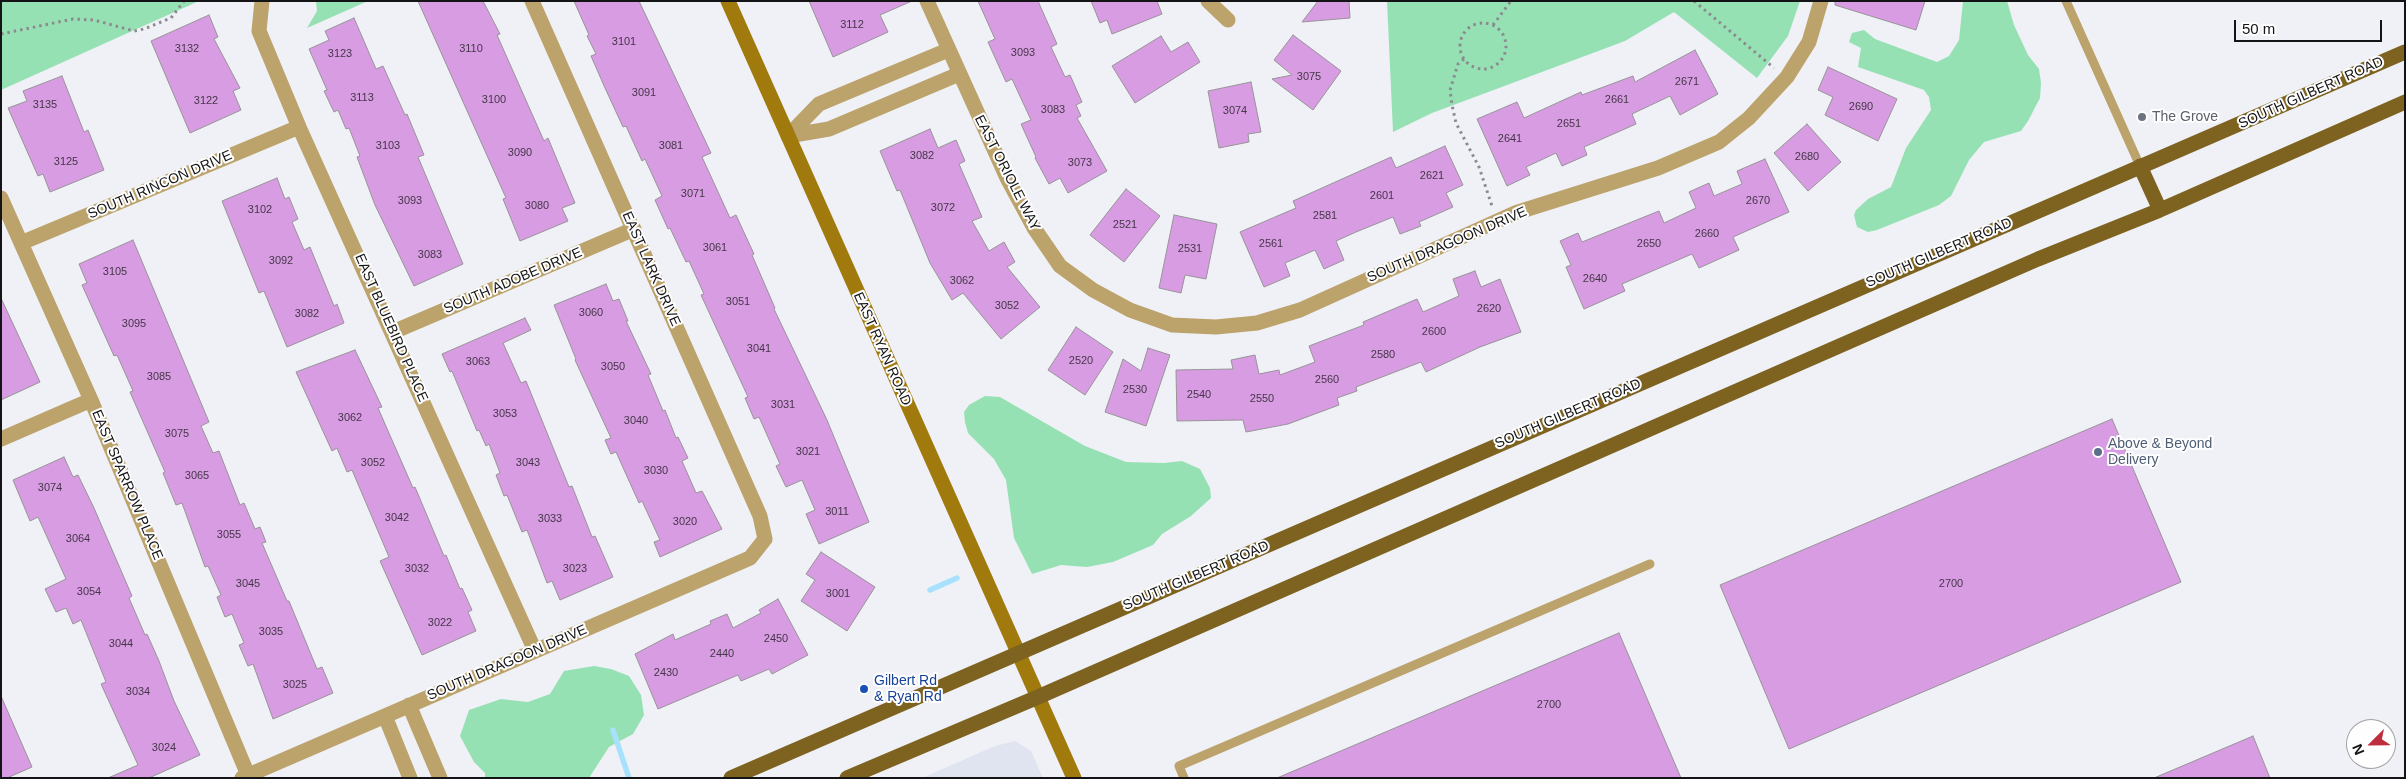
<!DOCTYPE html>
<html>
<head>
<meta charset="utf-8">
<style>
  body { margin:0 }
  #map { position:relative; width:2406px; height:779px; overflow:hidden; background:#eff1f6; font-family:Arial,sans-serif }
  canvas { display:block }
  .frame { position:absolute; inset:0; border:2px solid #141416; pointer-events:none }
  .north { position:absolute; left:2346px; top:719px; width:50px; height:50px; box-sizing:border-box; background:#fefefe; border:1px solid #a0a0a1; border-radius:50%; rotate:247deg; font-size:14px; font-weight:700; line-height:20px; text-align:center; color:#141416 }
  .north::after { content:''; display:block; margin:auto; width:18px; height:22px; background:#be2e3e; clip-path:polygon(50% 0,100% 100%,50% 72%,0 100%) }
  .scale { position:absolute; left:2234px; top:20px; width:148px; height:22px; box-sizing:border-box; border:2px solid #141416; border-top:0; padding-left:6px; font-size:15px; line-height:18px; white-space:nowrap; color:#141416; -webkit-text-stroke:4px #fefefe; paint-order:stroke }
</style>
</head>
<body>
<div id="map">
<canvas width="2406" height="779"></canvas>
<div class="frame"></div>
<div class="north">N</div>
<div class="scale">50 m</div>
</div>
<script>
const g = document.querySelector('canvas').getContext('2d');
g.lineJoin = 'round';
function fill(path, color) { g.fillStyle = color; g.fill(path, 'evenodd'); }
const shape = rows => new Path2D(rows.map(r => 'M' + r).join(''));
function strokePath(path, color, width, dash) { g.strokeStyle = color; g.lineWidth = width; g.lineCap = dash ? 'butt' : 'round'; g.setLineDash(dash || []); g.stroke(path); }
function write(font, color, halo, rows, align = 'center') {
  g.font = font + ' Arial,sans-serif'; g.lineWidth = 4; g.setLineDash([]); g.textBaseline = 'middle'; g.strokeStyle = halo; g.fillStyle = color; for (const [text, x, y, turn = 0] of rows) {
    g.save(); g.translate(x, y); g.rotate((+turn || 0) * Math.PI / 180); g.textAlign = isNaN(turn) ? turn : align; if (halo) g.strokeText(text, 0, 0); g.fillText(text, 0, 0); g.restore();
  }
}
const built = shape([
  [1015,741,1031,751,1043,778,922,778,995,746]
]);
const green = shape([
  [1,1,199,1,1,90],
  [316,1,368,1,307,28,317,11],
  [1387,1,1800,1,1788,36,1757,78,1674,12,1625,41,1432,113,1393,132],
  [1963,1,2007,1,2014,25,2028,55,2039,69,2041,83,2040,98,2028,121,2021,131,1984,142,1969,160,1951,196,1939,205,1877,230,1868,232,1857,227,1854,215,1856,210,1868,199,1891,187,1906,148,1931,110,1929,97,1924,90,1858,67,1861,48,1849,42,1852,33,1864,30,1875,39,1937,62,1949,56,1959,40],
  [985,396,1000,397,1085,446,1126,462,1164,463,1182,461,1200,469,1210,488,1211,498,1191,516,1162,534,1153,545,1113,562,1087,567,1061,565,1032,574,1014,538,1006,480,994,459,968,433,965,422,964,412,969,405],
  [594,666,611,669,629,676,641,695,644,715,633,734,609,747,589,778,485,778,485,773,474,762,460,736,469,710,501,699,528,702,550,694,564,671]
]);
const stream = shape([
  [930,590,957,578],
  [613,730,629,778]
]);
const building = shape([
  [418,1,483,1,500,34,497,35,544,141,548,138,575,203,562,208,568,221,520,241,503,199,506,198,418,1],
  [574,1,639,1,711,153,702,157,730,218,736,215,754,254,752,255,775,308,774,309,827,420,869,522,819,544,806,514,815,510,802,480,786,487,776,466,780,464,759,417,754,419,745,398,748,397,701,295,704,294,689,261,686,262,670,228,668,229,655,200,662,196,645,159,642,161,626,126,623,127,605,88,591,56,596,54,587,36,589,35,574,1],
  [809,1,912,1,880,15,888,32,833,57,809,1],
  [978,1,1038,1,1057,44,1051,47,1065,77,1070,75,1082,102,1076,105,1081,116,1077,118,1107,171,1068,193,1060,178,1049,184,1035,158,1036,157,1021,124,1031,120,1012,79,1006,82,988,42,995,39,978,1],
  [1091,1,1157,1,1162,14,1112,34,1107,20,1100,23,1091,1],
  [1318,1,1349,1,1350,18,1302,22,1318,1],
  [1835,1,1925,1,1916,30,1835,5,1835,1],
  [209,15,218,37,214,39,240,88,233,91,241,110,190,133,151,41,209,15],
  [354,18,376,69,383,66,405,115,407,114,424,155,418,157,463,264,414,286,375,205,357,157,360,156,349,128,346,129,338,110,334,112,324,91,327,90,309,49,329,40,325,31,354,18],
  [1293,35,1341,71,1313,110,1272,79,1292,75,1274,60,1293,35],
  [1161,36,1171,52,1188,42,1200,62,1135,103,1112,66,1161,36],
  [1695,50,1718,94,1680,115,1670,96,1632,114,1636,124,1584,147,1587,155,1562,166,1556,153,1526,167,1530,175,1507,186,1477,119,1517,102,1524,118,1581,92,1582,95,1633,76,1635,82,1695,50],
  [1828,67,1897,99,1878,141,1825,115,1833,97,1818,90,1828,67],
  [62,76,84,132,88,130,104,170,50,192,43,174,38,176,8,108,27,101,23,91,62,76],
  [1251,82,1261,132,1248,134,1249,142,1219,148,1208,91,1251,82],
  [1807,124,1841,162,1808,191,1774,153,1807,124],
  [930,129,938,148,956,140,965,161,959,164,982,217,972,221,989,251,1004,242,1015,262,1007,267,1040,307,1001,339,963,293,952,300,930,263,900,190,897,191,880,151,930,129],
  [1445,146,1463,185,1446,193,1453,207,1419,222,1421,226,1400,234,1393,217,1356,232,1336,241,1344,260,1324,269,1315,250,1285,263,1290,276,1264,287,1240,232,1296,208,1293,201,1391,157,1396,168,1445,146],
  [1765,159,1789,212,1733,237,1739,250,1699,268,1692,254,1622,284,1625,291,1584,309,1566,267,1571,265,1560,241,1578,233,1582,242,1659,211,1664,223,1696,208,1689,192,1709,183,1714,196,1742,184,1737,171,1765,159],
  [277,178,285,199,289,197,298,219,292,222,304,250,310,247,334,306,337,304,344,323,287,347,264,291,259,293,222,201,277,178],
  [1126,189,1160,216,1124,262,1090,235,1126,189],
  [1174,215,1217,224,1206,279,1185,275,1181,293,1159,288,1174,215],
  [133,240,209,422,201,426,213,453,219,451,240,505,244,503,255,529,260,527,266,542,262,543,287,601,289,601,317,669,322,667,333,693,273,719,253,664,248,666,239,645,244,643,232,614,225,617,217,597,221,595,208,566,205,567,182,503,176,505,163,473,165,472,130,392,133,391,117,355,114,356,82,285,87,283,79,264,133,240],
  [1475,271,1481,287,1500,279,1521,332,1480,347,1426,372,1421,362,1356,387,1357,391,1337,398,1339,405,1288,424,1246,432,1243,420,1177,421,1176,370,1233,369,1231,360,1255,355,1259,374,1279,370,1280,375,1315,362,1309,346,1364,325,1363,322,1417,299,1423,312,1459,296,1453,279,1475,271],
  [606,284,613,301,619,299,628,321,626,321,651,374,648,375,663,411,665,410,676,438,678,437,688,458,682,461,696,493,702,491,722,529,660,557,654,542,660,540,642,501,639,503,616,452,611,454,605,440,611,438,575,360,576,359,554,305,606,284],
  [1,298,40,382,1,400,1,298],
  [525,318,531,330,503,343,521,383,526,381,569,487,572,486,592,537,595,536,613,577,560,600,552,581,547,583,527,530,522,532,507,495,504,496,496,475,500,473,489,444,486,446,479,430,477,431,452,371,450,372,442,354,525,318],
  [1076,327,1113,352,1085,395,1048,370,1076,327],
  [1148,348,1170,355,1146,426,1105,412,1123,359,1141,371,1148,348],
  [355,350,382,407,378,408,413,488,415,487,444,556,446,555,460,589,462,588,472,610,468,612,476,631,422,655,380,561,389,557,352,470,347,472,337,448,332,451,296,372,355,350],
  [2112,419,2181,582,1789,749,1720,585,2112,419],
  [64,457,73,477,78,475,94,508,132,596,129,598,145,635,147,634,159,661,174,701,200,755,149,778,108,778,138,765,101,684,106,682,81,620,73,624,66,608,56,612,45,589,66,579,38,517,30,521,13,480,64,457],
  [821,552,875,587,847,631,801,601,815,580,806,574,821,552],
  [778,599,808,655,772,674,769,669,741,681,738,675,658,709,635,654,673,634,675,640,711,624,710,621,727,614,733,628,761,613,759,610,778,599],
  [1619,633,1681,778,1277,778,1619,633],
  [1,696,32,767,7,778,1,778,1,696],
  [2253,736,2270,778,2154,778,2253,736]
]);
const path = shape([
  [1694,1,1774,68],
  '1460 46a23 23 0 1 1 46 0a23 23 0 1 1-46 0Z',
  [1493,25,1511,1],
  [1,34,73,19,94,20,134,31,144,29,171,18,184,1],
  [1464,59,1458,64,1450,90,1452,105,1456,123,1479,167,1492,206]
]);
const lane = shape([
  [2066,1,2140,166],
  [1184,778,1179,766,1650,564]
]);
const street = shape([
  [262,1,259,31,299,127,535,651],
  [927,1,1007,178,1034,228,1060,266,1093,290,1130,310,1172,325,1216,327,1257,323,1300,310,1515,213,1658,168,1719,142,1749,118,1787,77,1809,42,1821,1],
  [1208,1,1228,20],
  [788,136,819,104,948,50],
  [788,136,829,129,959,74],
  [1,198,91,400,248,775],
  [21,243,299,127],
  [393,332,634,229],
  [1,439,91,400],
  [409,705,440,778],
  [385,716,410,778],
  [242,778,750,558,765,539,760,516,532,1]
]);
const secondary = shape([
  [728,1,1074,778]
]);
const primary = shape([
  [2140,166,2160,210],
  [731,778,2405,52],
  [847,778,1038,697,2038,259,2160,210,2405,102]
]);
const markers = [
  [2142,117,5,"#6b7280"],
  [2098,452,5,"#5c6f8a"],
  [864,689,5,"#1a4fb4"]
];
const numberNames = [
  ["3112",852,25],
  ["3101",624,42],
  ["3132",187,49],
  ["3110",471,49],
  ["3093",1023,53],
  ["3123",340,54],
  ["3075",1309,77],
  ["2671",1687,82],
  ["3091",644,93],
  ["3113",362,98],
  ["3100",494,100],
  ["2661",1617,100],
  ["3122",206,101],
  ["3135",45,105],
  ["2690",1861,107],
  ["3083",1053,110],
  ["3074",1235,111],
  ["2651",1569,124],
  ["2641",1510,139],
  ["3103",388,146],
  ["3081",671,146],
  ["3090",520,153],
  ["3082",922,156],
  ["2680",1807,157],
  ["3125",66,162],
  ["3073",1080,163],
  ["2621",1432,176],
  ["3071",693,194],
  ["2601",1382,196],
  ["3093",410,201],
  ["2670",1758,201],
  ["3080",537,206],
  ["3072",943,208],
  ["3102",260,210],
  ["2581",1325,216],
  ["2521",1125,225],
  ["2660",1707,234],
  ["2561",1271,244],
  ["2650",1649,244],
  ["3061",715,248],
  ["2531",1190,249],
  ["3083",430,255],
  ["3092",281,261],
  ["3105",115,272],
  ["2640",1595,279],
  ["3062",962,281],
  ["3051",738,302],
  ["3052",1007,306],
  ["2620",1489,309],
  ["3060",591,313],
  ["3082",307,314],
  ["3095",134,324],
  ["2600",1434,332],
  ["3041",759,349],
  ["2580",1383,355],
  ["2520",1081,361],
  ["3063",478,362],
  ["3050",613,367],
  ["3085",159,377],
  ["2560",1327,380],
  ["2530",1135,390],
  ["2540",1199,395],
  ["2550",1262,399],
  ["3031",783,405],
  ["3053",505,414],
  ["3062",350,418],
  ["3040",636,421],
  ["3075",177,434],
  ["3021",808,452],
  ["3052",373,463],
  ["3043",528,463],
  ["3030",656,471],
  ["3065",197,476],
  ["3074",50,488],
  ["3011",837,512],
  ["3042",397,518],
  ["3033",550,519],
  ["3020",685,522],
  ["3055",229,535],
  ["3064",78,539],
  ["3032",417,569],
  ["3023",575,569],
  ["3045",248,584],
  ["2700",1951,584],
  ["3054",89,592],
  ["3001",838,594],
  ["3022",440,623],
  ["3035",271,632],
  ["2450",776,639],
  ["3044",121,644],
  ["2440",722,654],
  ["2430",666,673],
  ["3025",295,685],
  ["3034",138,692],
  ["2700",1549,705],
  ["3024",164,748]
];
const streetNames = [
  ["SOUTH GILBERT ROAD",2311,93,-24],
  ["EAST ORIOLE WAY",1007,173,63],
  ["SOUTH RINCON DRIVE",160,185,-23],
  ["SOUTH DRAGOON DRIVE",1447,245,-23],
  ["SOUTH GILBERT ROAD",1939,253,-23],
  ["EAST LARK DRIVE",651,269,66],
  ["SOUTH ADOBE DRIVE",513,281,-23],
  ["EAST BLUEBIRD PLACE",391,328,66],
  ["EAST RYAN ROAD",882,349,66],
  ["SOUTH GILBERT ROAD",1568,414,-23],
  ["EAST SPARROW PLACE",127,485,67],
  ["SOUTH GILBERT ROAD",1196,576,-23],
  ["SOUTH DRAGOON DRIVE",507,663,-23]
];
const worshipNames = [
  ["The Grove",2152,117]
];
const serviceNames = [
  ["Above & Beyond",2108,444],
  ["Delivery",2108,460]
];
const transitNames = [
  ["Gilbert Rd",874,681],
  ["& Ryan Rd",874,697]
];
fill(built, '#e0e4f0');
fill(green, '#96e1b4');
strokePath(stream, '#a8e1fd', 5.5);
fill(building, '#d89ce2');
strokePath(building, '#979398', 1);
strokePath(path, '#8a8b8e', 3, [2.5, 4]);
strokePath(lane, '#bca26b', 9);
strokePath(street, '#bca26b', 15);
strokePath(secondary, '#a17a0e', 15);
strokePath(primary, '#7e6220', 15);
for (const [x, y, r, color] of markers) { const dot = new Path2D(); dot.arc(x, y, r, 0, 2 * Math.PI); g.fillStyle = color; g.fill(dot); strokePath(dot, '#fefefe', 2); }
write('11px', '#453649', null, numberNames);
write('14px', '#141416', '#fefefe', streetNames);
write('14px', '#5b616d', '#fefefe', worshipNames, 'left');
write('14px', '#4e5e75', '#fefefe', serviceNames, 'left');
write('14px', '#164399', '#fefefe', transitNames, 'left');
</script>
</body>
</html>
